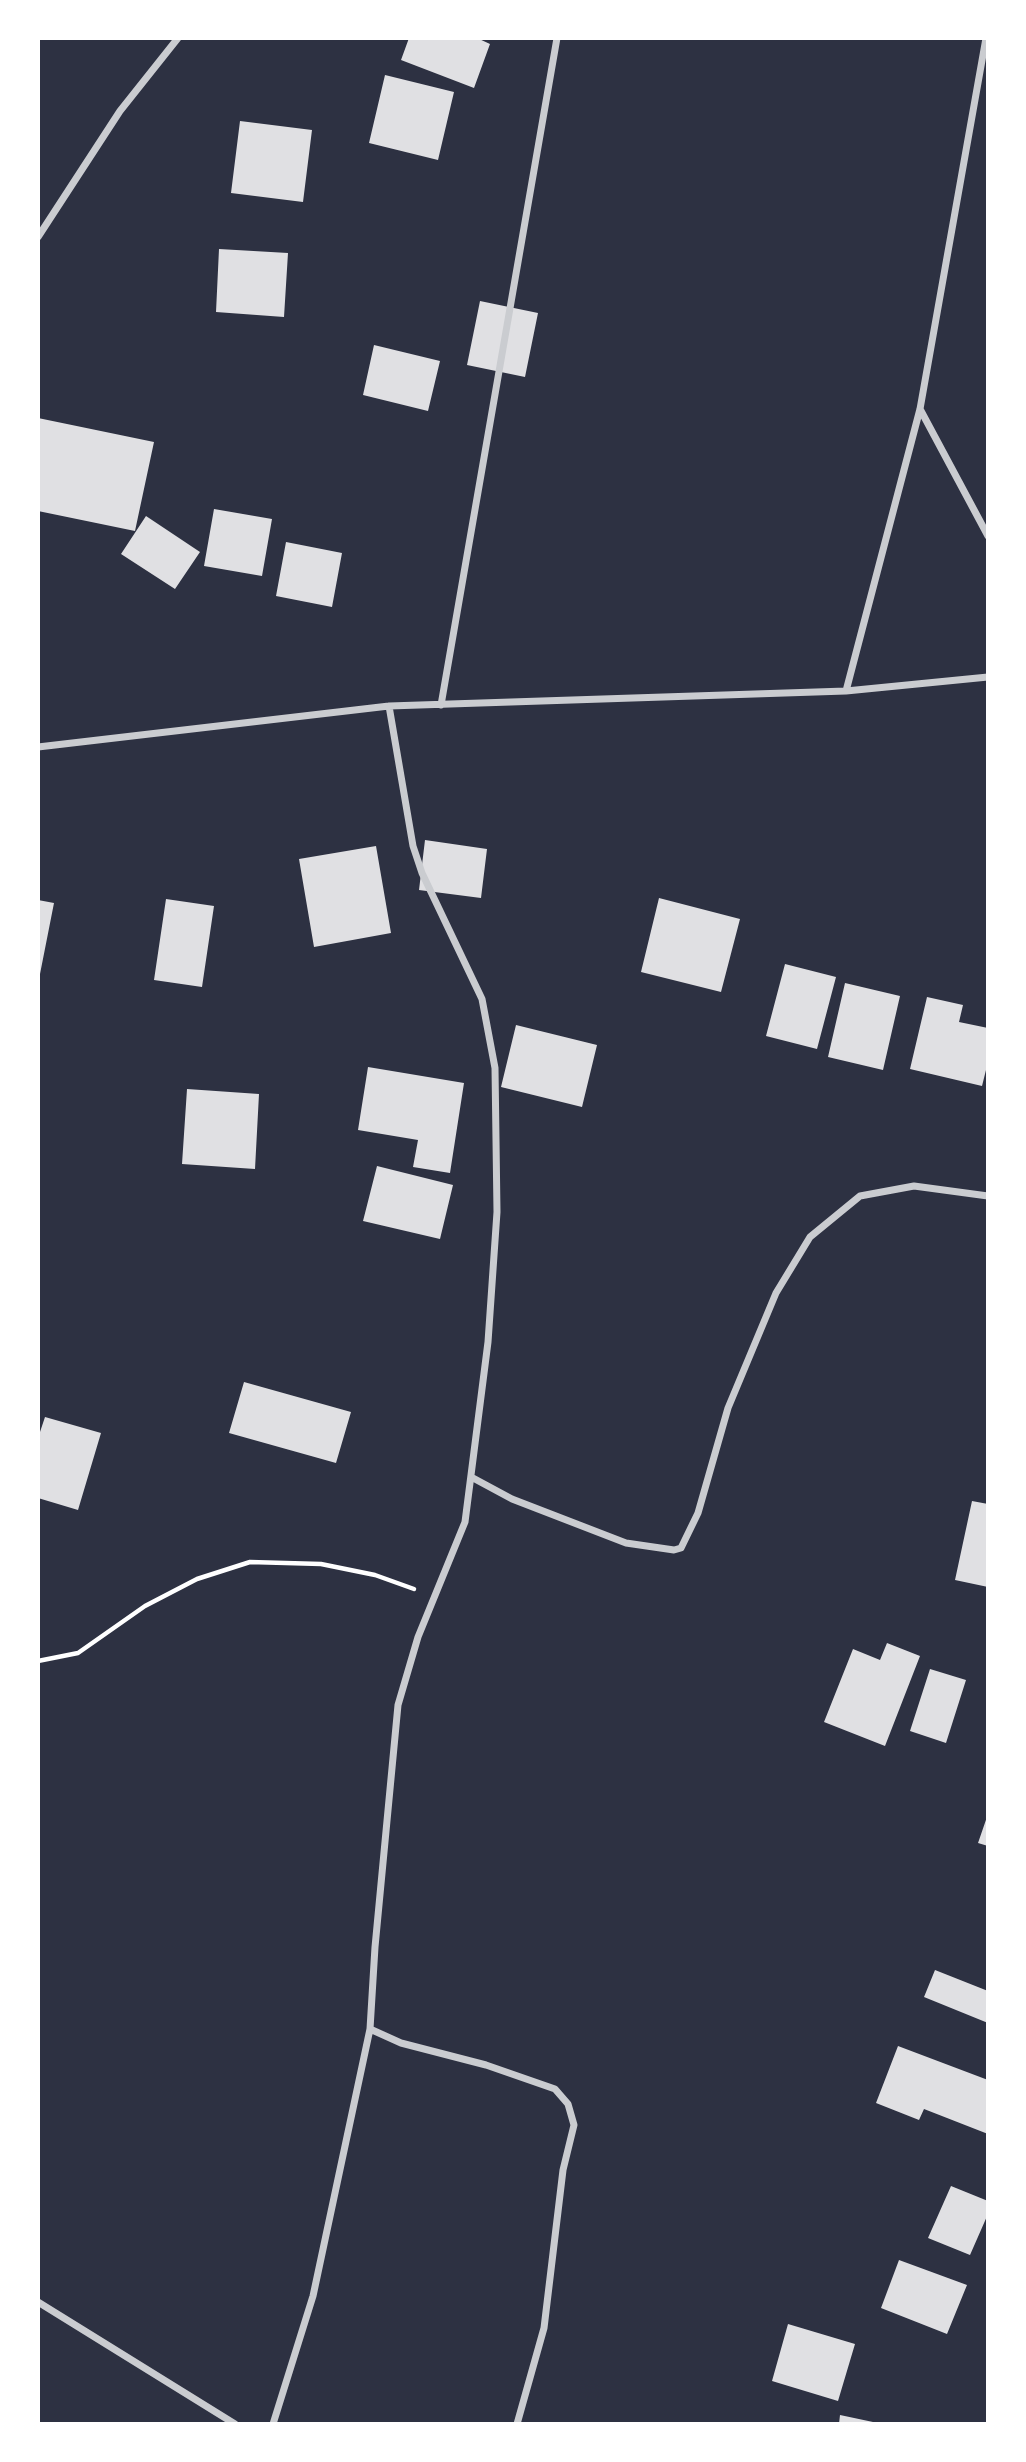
<!DOCTYPE html>
<html>
<head>
<meta charset="utf-8">
<style>
  body { margin:0 }
  #map { position:relative; width:1026px; height:2462px; overflow:hidden; background:#2d3142; font-family:Inter,sans-serif }
  canvas { display:block }
  .frame { position:absolute; inset:0; border:40px solid #fff; pointer-events:none }
</style>
</head>
<body>
<div id="map">
<canvas width="1026" height="2462"></canvas>
<div class="frame"></div>
</div>
<script>
const g = document.querySelector('canvas').getContext('2d');
g.lineJoin = 'round';
function fill(path, color) { g.fillStyle = color; g.fill(path, 'evenodd'); }
const shape = rows => new Path2D(rows.map(r => 'M' + r).join(''));
function strokePath(path, color, width, dash) { g.strokeStyle = color; g.lineWidth = width; g.lineCap = dash ? 'butt' : 'round'; g.setLineDash(dash || []); g.stroke(path); }
const building = shape([
  [409,38,477,38,490,44,474,88,401,60],
  [385,75,454,92,438,160,369,143],
  [240,121,312,130,303,202,231,193],
  [219,249,288,253,284,317,216,312],
  [480,301,538,313,525,377,467,365],
  [374,345,440,361,428,411,363,395],
  [38,418,154,442,135,531,38,511],
  [214,509,272,519,262,576,204,566],
  [146,516,200,552,175,589,121,554],
  [286,542,342,553,332,607,276,596],
  [425,840,487,849,481,898,419,890],
  [376,846,391,933,314,947,299,859],
  [659,898,740,919,721,992,641,972],
  [166,899,214,906,202,987,154,980],
  [38,900,54,903,40,974,38,974],
  [785,964,836,977,817,1049,766,1036],
  [845,983,900,996,883,1070,828,1057],
  [927,997,963,1005,959,1022,988,1028,988,1062,982,1086,910,1069],
  [516,1025,597,1045,582,1107,501,1087],
  [368,1067,464,1083,450,1173,413,1167,418,1140,358,1130],
  [187,1089,259,1094,255,1169,182,1164],
  [377,1166,453,1185,440,1239,363,1221],
  [244,1382,351,1412,336,1463,229,1433],
  [45,1417,101,1433,78,1510,38,1498,38,1438],
  [972,1501,988,1504,988,1587,955,1580],
  [887,1643,920,1656,885,1746,824,1722,853,1649,880,1660],
  [930,1669,966,1680,946,1743,910,1731],
  [988,1814,988,1846,978,1843],
  [935,1970,988,1991,988,2023,924,1997],
  [898,2046,988,2080,988,2134,924,2109,919,2120,876,2103],
  [951,2186,988,2201,988,2214,970,2255,928,2238],
  [899,2260,967,2285,947,2334,881,2308],
  [788,2324,855,2344,838,2401,772,2381],
  [840,2415,873,2422,873,2424,839,2424]
]);
const path = shape([
  [38,1661,78,1653,145,1606,197,1579,250,1562,321,1564,375,1575,414,1589]
]);
const minor = shape([
  [38,237,120,111,178,38],
  [920,409,988,536],
  [846,691,920,409,986,38],
  [441,705,557,38],
  [38,747,389,706,846,691,988,677],
  [473,1478,512,1499,626,1543,674,1550,681,1548,698,1513,728,1408,776,1293,810,1237,860,1196,914,1186,988,1196],
  [370,2029,401,2043,486,2065,555,2089,568,2104,574,2125,563,2170,544,2328,517,2424],
  [38,2302,235,2424],
  [273,2424,313,2296,370,2029,375,1947,398,1705,418,1637,465,1522,488,1342,497,1212,495,1068,482,999,422,873,413,846,389,706]
]);
fill(building, '#e0e0e3');
strokePath(path, '#fff', 4.5);
strokePath(minor, '#caccd0', 7);
</script>
</body>
</html>
